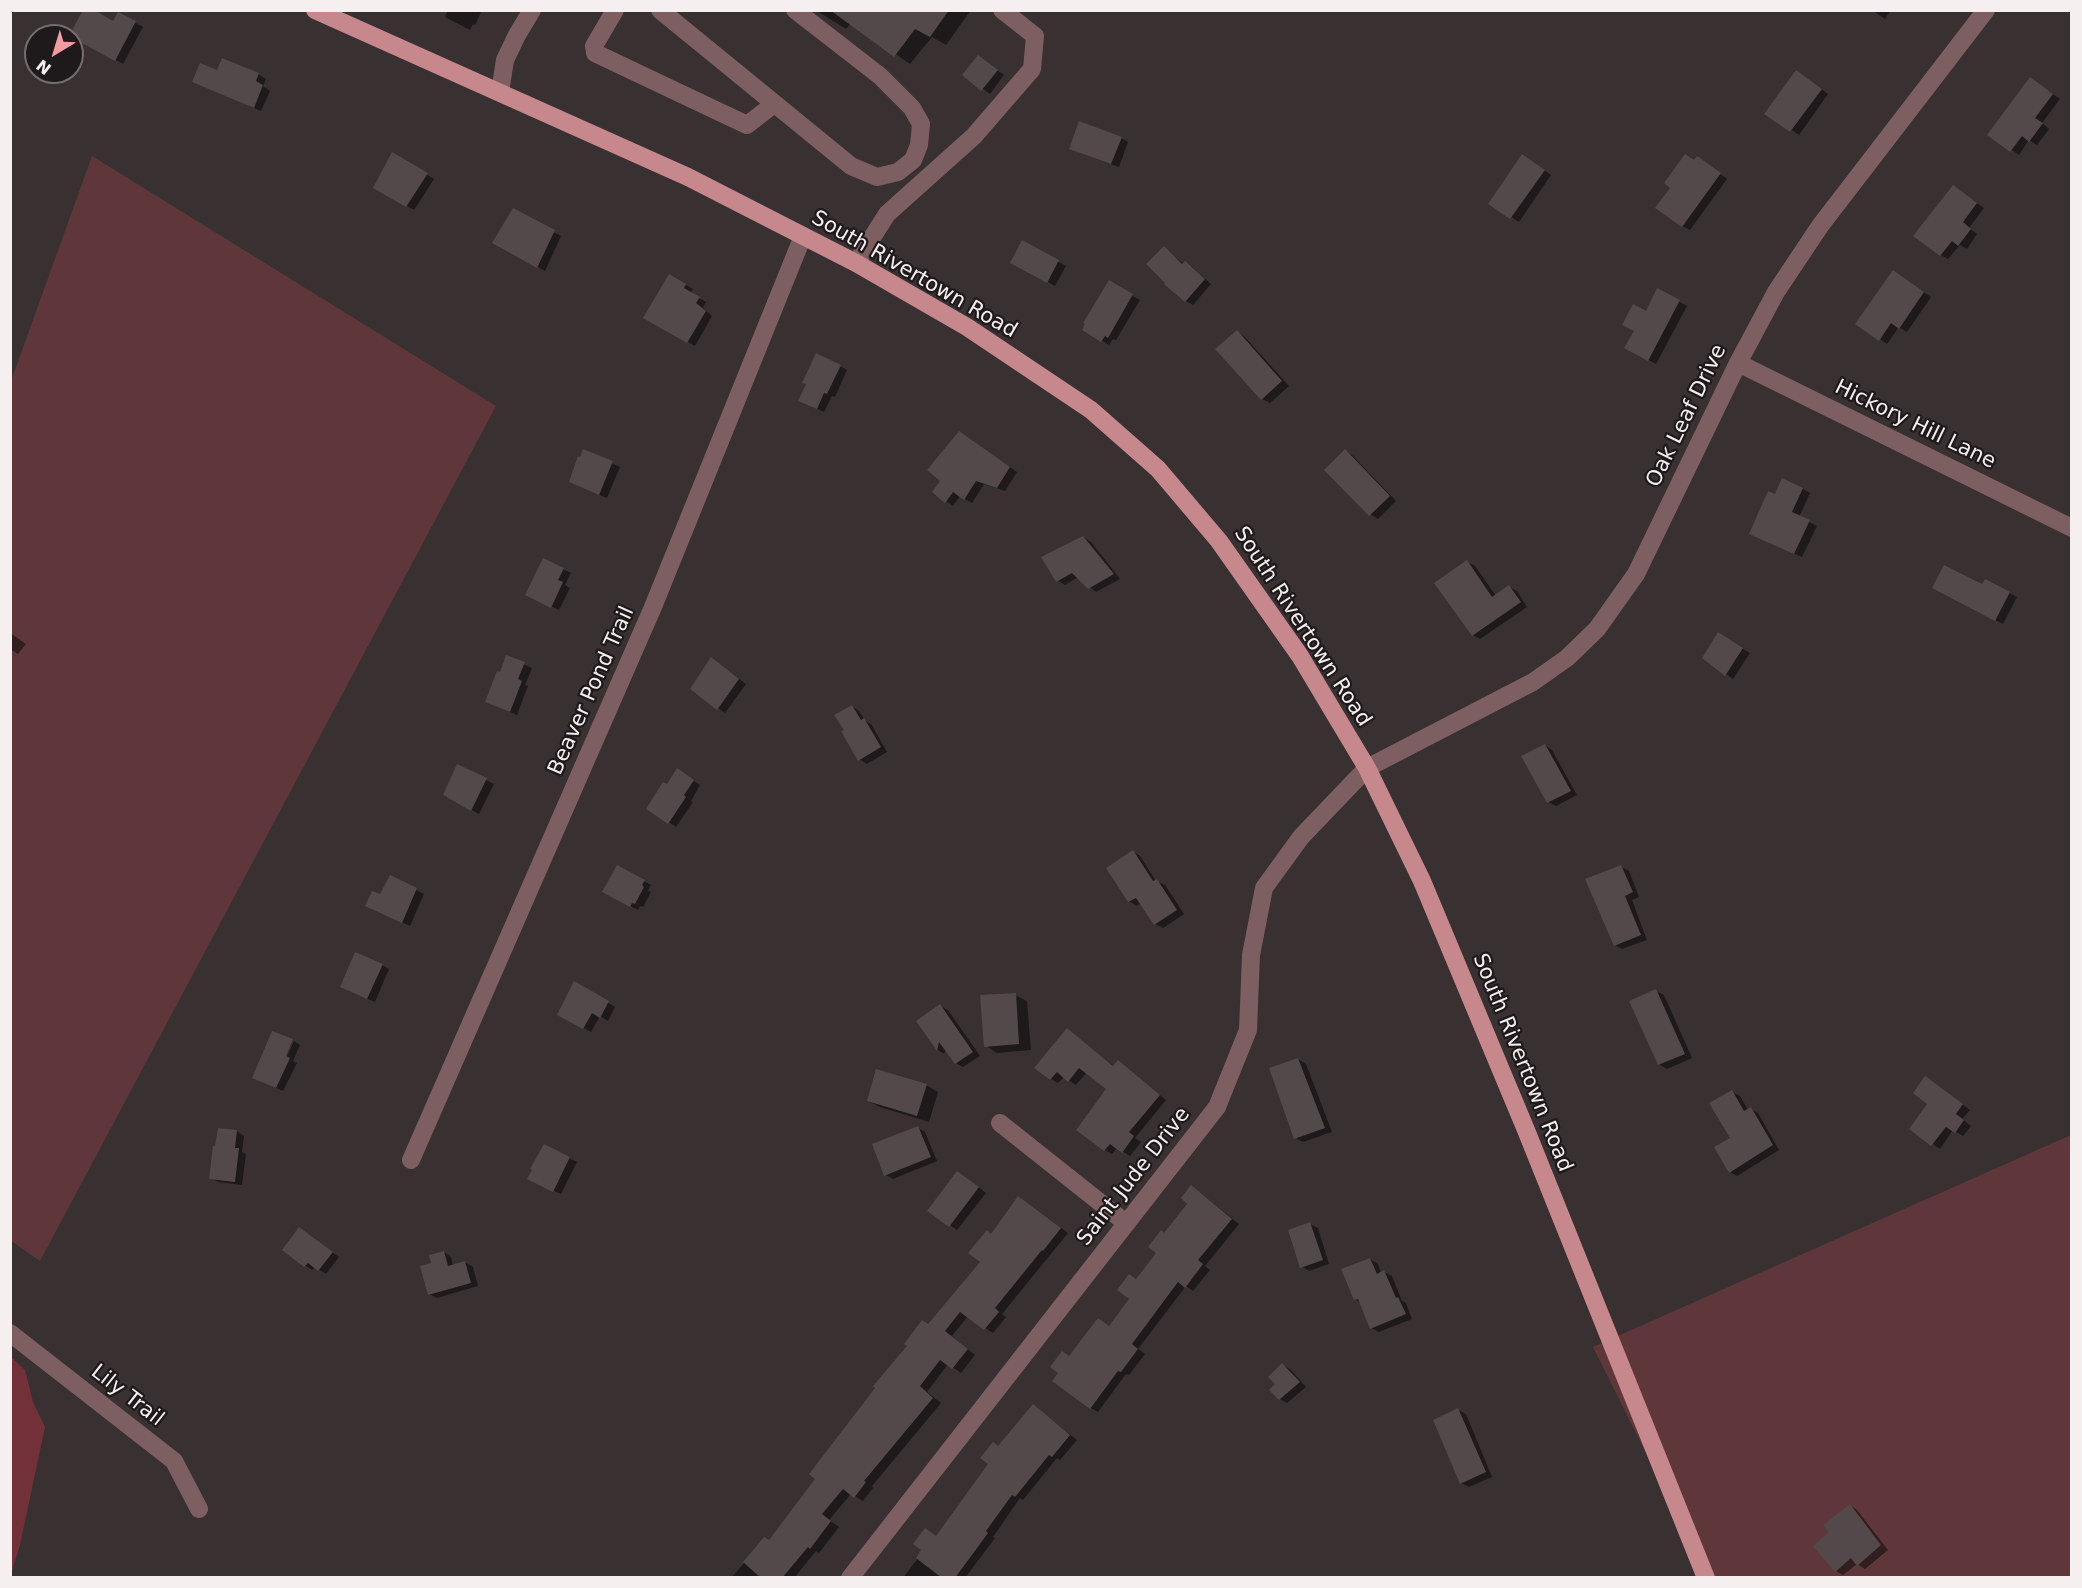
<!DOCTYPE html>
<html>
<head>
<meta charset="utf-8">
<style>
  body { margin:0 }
  #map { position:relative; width:2082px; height:1588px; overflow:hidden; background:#393031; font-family:"DejaVu Sans",sans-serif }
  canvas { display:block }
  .frame { position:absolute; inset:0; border:12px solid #f5efef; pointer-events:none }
  .north { position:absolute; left:24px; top:24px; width:60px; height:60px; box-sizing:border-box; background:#1e191a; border:2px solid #746f6f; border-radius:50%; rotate:218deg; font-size:16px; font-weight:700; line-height:24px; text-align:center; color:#f5efef }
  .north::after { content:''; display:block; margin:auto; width:21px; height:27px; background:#f49aa2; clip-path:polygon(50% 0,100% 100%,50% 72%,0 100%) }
</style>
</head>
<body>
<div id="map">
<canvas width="2082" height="1588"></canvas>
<div class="frame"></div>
<div class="north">N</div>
</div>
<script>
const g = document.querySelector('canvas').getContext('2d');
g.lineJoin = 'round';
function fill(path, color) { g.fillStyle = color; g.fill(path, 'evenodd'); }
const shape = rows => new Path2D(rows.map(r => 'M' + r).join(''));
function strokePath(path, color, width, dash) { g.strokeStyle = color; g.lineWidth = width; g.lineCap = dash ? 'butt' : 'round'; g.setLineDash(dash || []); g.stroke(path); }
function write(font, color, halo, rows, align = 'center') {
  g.font = font + ' "DejaVu Sans",sans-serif'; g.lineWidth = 4.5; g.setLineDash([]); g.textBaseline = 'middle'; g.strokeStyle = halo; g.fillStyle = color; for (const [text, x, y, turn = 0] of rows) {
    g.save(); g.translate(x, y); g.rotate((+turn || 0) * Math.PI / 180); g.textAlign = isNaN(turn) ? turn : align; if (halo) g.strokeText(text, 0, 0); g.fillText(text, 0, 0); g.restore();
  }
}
const green = shape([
  [92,156,496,406,40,1261,10,1240,11,381],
  [2071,1135,2071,1577,1708,1577,1593,1347]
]);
const water = shape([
  [11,1357,25,1370,33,1402,45,1427,20,1545,11,1574]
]);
const shadow = shape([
  [448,10,482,10,475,25,473,24,470,30,445,17],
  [971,10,946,45,932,37,910,64,851,23,846,29,817,11],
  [1872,10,1891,10,1885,19],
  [119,14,143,27,123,64,71,35,114,23],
  [985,61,1004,75,990,94,964,75],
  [218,72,258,74,266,79,263,86,270,91,261,111,194,82],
  [1804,76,1828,94,1799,135,1766,113],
  [2031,79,2060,99,2042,123,2049,129,2037,145,2029,140,2019,155,1989,134],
  [1121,138,1128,142,1119,167,1078,152],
  [393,154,434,179,414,210,375,188],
  [1530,160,1551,175,1519,222,1490,203],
  [1695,162,1705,162,1727,179,1690,230,1682,226],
  [1954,187,1984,208,1969,228,1977,234,1967,249,1960,245,1948,259,1941,255],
  [513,210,561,236,545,271,494,242],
  [1023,242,1066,266,1055,286,1012,262],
  [1164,248,1184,264,1192,267,1211,284,1193,305,1186,301],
  [670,276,693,289,691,293,706,302,703,308,712,316,695,346,645,318],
  [1901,277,1931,297,1907,332,1899,327,1887,344,1880,339],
  [1109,282,1140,300,1116,340,1113,339,1109,345,1084,330],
  [1658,290,1687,306,1656,364,1626,348],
  [1237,332,1244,336,1289,386,1270,403,1262,399],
  [840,366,847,370,835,397,832,396,824,412,807,404],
  [966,437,1017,472,1005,491,984,484,972,503,960,496,953,506,934,492],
  [584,451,620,467,607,498,578,486,581,459],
  [1345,451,1352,455,1396,501,1378,519,1370,514],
  [1803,489,1810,493,1799,517,1817,526,1802,557,1758,537,1776,496],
  [1083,537,1091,542,1120,579,1096,592,1078,577,1065,585,1057,580],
  [1467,562,1475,566,1496,596,1509,587,1517,591,1527,607,1480,639,1473,635],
  [563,569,571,573,565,585,570,588,559,610,535,599],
  [1986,581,2017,597,2003,624,1942,592,1982,586],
  [10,633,26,644,18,654,10,649],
  [1719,634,1750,653,1733,679,1704,658],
  [507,657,532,668,525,685,528,686,517,715,487,702],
  [719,664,746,684,725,713,718,708],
  [852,706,859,711,865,721,871,724,887,752,867,764,859,759,846,731],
  [1545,745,1552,750,1577,795,1556,806,1548,802],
  [458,766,494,784,479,814,445,795],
  [684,775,700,785,691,801,693,802,676,827,648,808,667,786],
  [1133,852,1140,856,1156,881,1165,885,1184,914,1163,928,1155,924,1141,903,1137,906,1129,901],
  [617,867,651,885,648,891,651,892,643,907,640,906,638,910,604,892],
  [1621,867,1629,871,1639,897,1632,900,1647,940,1622,949,1615,945],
  [390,877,424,894,410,926,374,910],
  [382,965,389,969,375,1002,349,991],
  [575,983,615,1007,608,1021,600,1016,591,1032,559,1014],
  [1656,991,1664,995,1692,1058,1667,1069,1659,1064],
  [1015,995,1027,1001,1031,1050,997,1053,986,1046],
  [940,1006,948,1010,980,1056,963,1067,956,1063,946,1049,944,1054,938,1050,918,1021],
  [1068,1030,1115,1067,1119,1062,1126,1067,1166,1100,1135,1138,1141,1142,1130,1156,1117,1148,1112,1154,1105,1150,1108,1089,1087,1072,1076,1085,1064,1077,1058,1083,1051,1079],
  [294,1041,300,1045,293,1061,297,1063,283,1091,262,1082,281,1062,284,1063],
  [1298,1059,1306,1064,1332,1132,1303,1142,1296,1138],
  [1933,1083,1970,1110,1962,1119,1971,1126,1963,1136,1953,1130,1940,1149,1911,1129,1930,1104],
  [926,1085,938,1092,929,1122,880,1107,868,1101],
  [1732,1092,1740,1096,1748,1110,1751,1109,1758,1113,1779,1150,1737,1176,1730,1172],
  [918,1128,925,1132,937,1161,893,1179,886,1175],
  [237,1131,244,1136,242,1152,246,1154,242,1185,218,1182,211,1178],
  [545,1146,577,1162,561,1194,536,1183],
  [965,1177,986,1193,957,1230,929,1210],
  [1199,1192,1239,1224,1205,1266,1210,1270,1193,1291,1186,1286,1138,1349,1145,1354,1129,1375,1126,1374,1098,1412,1091,1408,1070,1357,1110,1327,1131,1299,1137,1280,1158,1253,1164,1234],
  [1027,1203,1068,1233,1002,1314,1006,1317,993,1333,968,1316,952,1336,975,1355,961,1373,948,1364,927,1392,941,1403,872,1486,873,1488,863,1501,851,1494,829,1520,839,1527,819,1553,816,1551,794,1578,731,1578,765,1539,770,1542,929,1325,982,1262,992,1235],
  [1310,1224,1318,1228,1329,1264,1309,1271,1301,1266],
  [307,1233,339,1257,326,1274,315,1267,312,1270,284,1250],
  [444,1252,451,1257,453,1266,465,1262,473,1267,478,1286,437,1298,429,1294],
  [1370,1259,1378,1264,1381,1273,1384,1272,1392,1276,1402,1301,1406,1303,1412,1319,1379,1332,1371,1328,1361,1303,1355,1299],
  [1283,1365,1290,1369,1306,1387,1287,1403,1280,1399,1277,1384],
  [1033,1406,1077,1440,1060,1460,1057,1458,1023,1500,1020,1498,993,1537,995,1538,965,1578,903,1578,924,1550,937,1537,990,1463,999,1447],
  [1458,1410,1466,1414,1492,1477,1469,1487,1461,1483],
  [1850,1505,1857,1510,1888,1550,1865,1569,1857,1564,1843,1575,1836,1571,1831,1533]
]);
const building = shape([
  [83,10,94,10,113,21,118,12,136,21,115,61,69,36],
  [830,10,949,10,930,37,915,29,894,57],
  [978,55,998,70,981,91,962,75],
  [222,58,259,73,256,81,263,85,254,108,192,82,200,63,217,70],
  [1796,70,1822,89,1790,132,1764,114],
  [2030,77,2053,94,2035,118,2043,123,2029,142,2022,136,2010,152,1987,135],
  [1079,121,1122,137,1111,164,1069,149],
  [392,152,428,173,406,207,373,188],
  [1522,154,1545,170,1510,219,1488,204],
  [1685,154,1694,160,1697,156,1721,173,1682,227,1655,208,1670,188,1664,183],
  [1953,185,1977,203,1963,222,1971,229,1958,246,1952,241,1940,256,1913,236],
  [513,208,555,230,537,268,492,243],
  [1022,240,1059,260,1047,283,1010,263],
  [1164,246,1182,264,1185,261,1205,279,1185,302,1164,284,1165,283,1146,264],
  [1893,270,1924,292,1899,329,1891,323,1879,341,1855,324],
  [669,274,686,284,684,288,700,297,696,303,706,311,687,343,643,318],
  [1109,280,1133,294,1108,338,1105,336,1101,342,1082,330,1085,324,1083,323],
  [1657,288,1680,300,1648,361,1624,348,1634,331,1622,325,1633,304,1646,311],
  [1237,330,1282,381,1261,400,1215,349],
  [816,353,841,365,827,394,824,393,817,409,798,401,806,384,802,383],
  [959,431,1010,467,997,488,976,481,964,500,953,492,945,503,932,492,940,481,927,470],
  [583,449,613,461,599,495,569,482,578,456,580,457],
  [1345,449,1390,496,1369,516,1324,470],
  [1782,478,1803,488,1792,512,1810,520,1794,554,1749,534,1768,491,1775,494],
  [1083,536,1114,574,1088,589,1072,573,1056,582,1041,557],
  [543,558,564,568,558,580,563,582,551,608,525,595],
  [1467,560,1492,597,1509,585,1521,602,1472,636,1434,583],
  [1944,565,1982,584,1985,579,2010,592,1995,621,1932,588],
  [1718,632,1743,648,1725,676,1702,658],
  [506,655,525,662,518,679,522,681,510,712,485,702,497,671,500,672],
  [711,657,739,679,717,710,690,689],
  [852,705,861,720,864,718,881,747,858,761,841,731,844,730,834,715],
  [1545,744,1571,791,1547,803,1521,756],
  [457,764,487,778,471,811,443,795],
  [677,768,694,780,684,795,686,797,668,824,646,809,663,782,667,784],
  [1133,850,1153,881,1157,879,1177,910,1154,925,1136,898,1128,902,1106,868],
  [617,865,645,880,642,885,644,887,635,904,632,903,630,907,602,892],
  [1621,865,1633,892,1625,896,1641,935,1614,946,1585,879],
  [390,875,417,888,402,923,365,906,372,891,380,894],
  [355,952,383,964,367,999,340,987],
  [574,981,609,1001,600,1018,592,1013,583,1029,557,1015],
  [1656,989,1685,1054,1658,1065,1629,1001],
  [1016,993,1019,1044,984,1047,980,995],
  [940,1004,973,1052,955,1064,939,1042,937,1051,916,1021],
  [1067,1028,1113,1066,1118,1060,1160,1095,1129,1132,1134,1136,1122,1153,1110,1144,1104,1151,1076,1130,1106,1089,1079,1068,1068,1082,1057,1072,1050,1080,1034,1068],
  [272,1031,293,1039,286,1056,290,1058,276,1088,252,1078],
  [1298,1058,1325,1128,1294,1139,1269,1068],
  [876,1069,927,1084,917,1116,867,1101],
  [1925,1076,1963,1104,1956,1114,1964,1120,1955,1133,1946,1127,1931,1146,1909,1129,1927,1104,1913,1093],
  [1732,1090,1744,1111,1751,1107,1773,1145,1729,1173,1714,1147,1730,1138,1709,1103],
  [918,1126,931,1157,884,1176,872,1144],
  [218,1128,237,1130,235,1148,239,1148,235,1182,209,1179,213,1146,215,1146],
  [544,1144,570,1157,553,1192,527,1179,532,1170,530,1169],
  [957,1171,979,1187,949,1227,927,1211],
  [1191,1185,1232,1219,1198,1260,1203,1264,1185,1288,1178,1282,1132,1344,1138,1349,1121,1372,1118,1371,1090,1409,1052,1381,1058,1373,1050,1367,1062,1351,1069,1356,1098,1318,1109,1326,1129,1299,1117,1290,1129,1274,1136,1279,1156,1253,1148,1247,1161,1230,1164,1233,1187,1204,1181,1198],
  [1018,1196,1061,1228,1043,1251,1042,1250,995,1308,999,1312,984,1330,960,1312,945,1331,968,1349,952,1369,940,1360,920,1386,933,1398,864,1481,866,1482,854,1498,843,1489,822,1514,831,1521,810,1549,808,1547,782,1578,761,1578,743,1562,764,1537,769,1540,815,1479,809,1474,875,1388,873,1386,907,1346,904,1344,922,1320,928,1324,980,1262,968,1253,987,1230,991,1234],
  [1310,1222,1323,1260,1300,1268,1288,1230],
  [299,1227,333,1252,318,1271,308,1263,304,1267,282,1250],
  [444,1251,448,1266,465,1261,471,1283,428,1295,420,1266,431,1263,429,1255],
  [1370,1258,1377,1274,1384,1270,1396,1298,1398,1297,1406,1314,1370,1329,1358,1299,1354,1300,1341,1269],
  [1282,1363,1300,1382,1279,1400,1269,1390,1275,1384,1268,1377],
  [1033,1404,1070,1435,1052,1457,1049,1455,1015,1497,1012,1495,986,1531,988,1533,955,1578,942,1578,916,1558,921,1550,913,1544,925,1528,936,1536,988,1464,980,1458,993,1442,998,1446],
  [1458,1408,1486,1472,1460,1484,1433,1420],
  [1850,1504,1881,1545,1857,1566,1851,1558,1835,1572,1813,1546,1829,1532,1823,1525]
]);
const minor = shape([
  [615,10,594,46,595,53,747,125,774,104],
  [660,10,851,166,877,177,898,172,913,160,919,145,921,124,912,108,880,76,795,10],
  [500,92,505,60,517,35,532,10],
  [856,263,887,214,974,136,1032,69,1035,36,1002,10],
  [1738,363,2072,528],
  [1000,1123,1126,1223],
  [411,1160,653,607,803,236],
  [10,1333,174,1461,199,1509],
  [850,1578,1217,1107,1248,1030,1251,955,1264,888,1301,837,1367,768,1533,682,1567,658,1597,629,1636,574,1738,363,1776,292,1820,226,1986,10]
]);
const major = shape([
  [315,10,688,177,856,263,967,327,1091,410,1158,469,1219,541,1300,656,1367,768,1422,881,1526,1130,1706,1578]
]);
const streetNames = [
  ["South Rivertown Road",914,275,30],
  ["Oak Leaf Drive",1687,416,-64],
  ["Hickory Hill Lane",1915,425,26],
  ["South Rivertown Road",1302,627,57],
  ["Beaver Pond Trail",592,691,-66],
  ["South Rivertown Road",1522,1063,68],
  ["Saint Jude Drive",1134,1177,-52],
  ["Lily Trail",127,1396,38]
];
fill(green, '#5f373b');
fill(water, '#723139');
fill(shadow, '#0007');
fill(building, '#53494a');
strokePath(minor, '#7e5f61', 18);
strokePath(major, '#c7888d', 18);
write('21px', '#f5efef', '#1e191a', streetNames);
</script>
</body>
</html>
